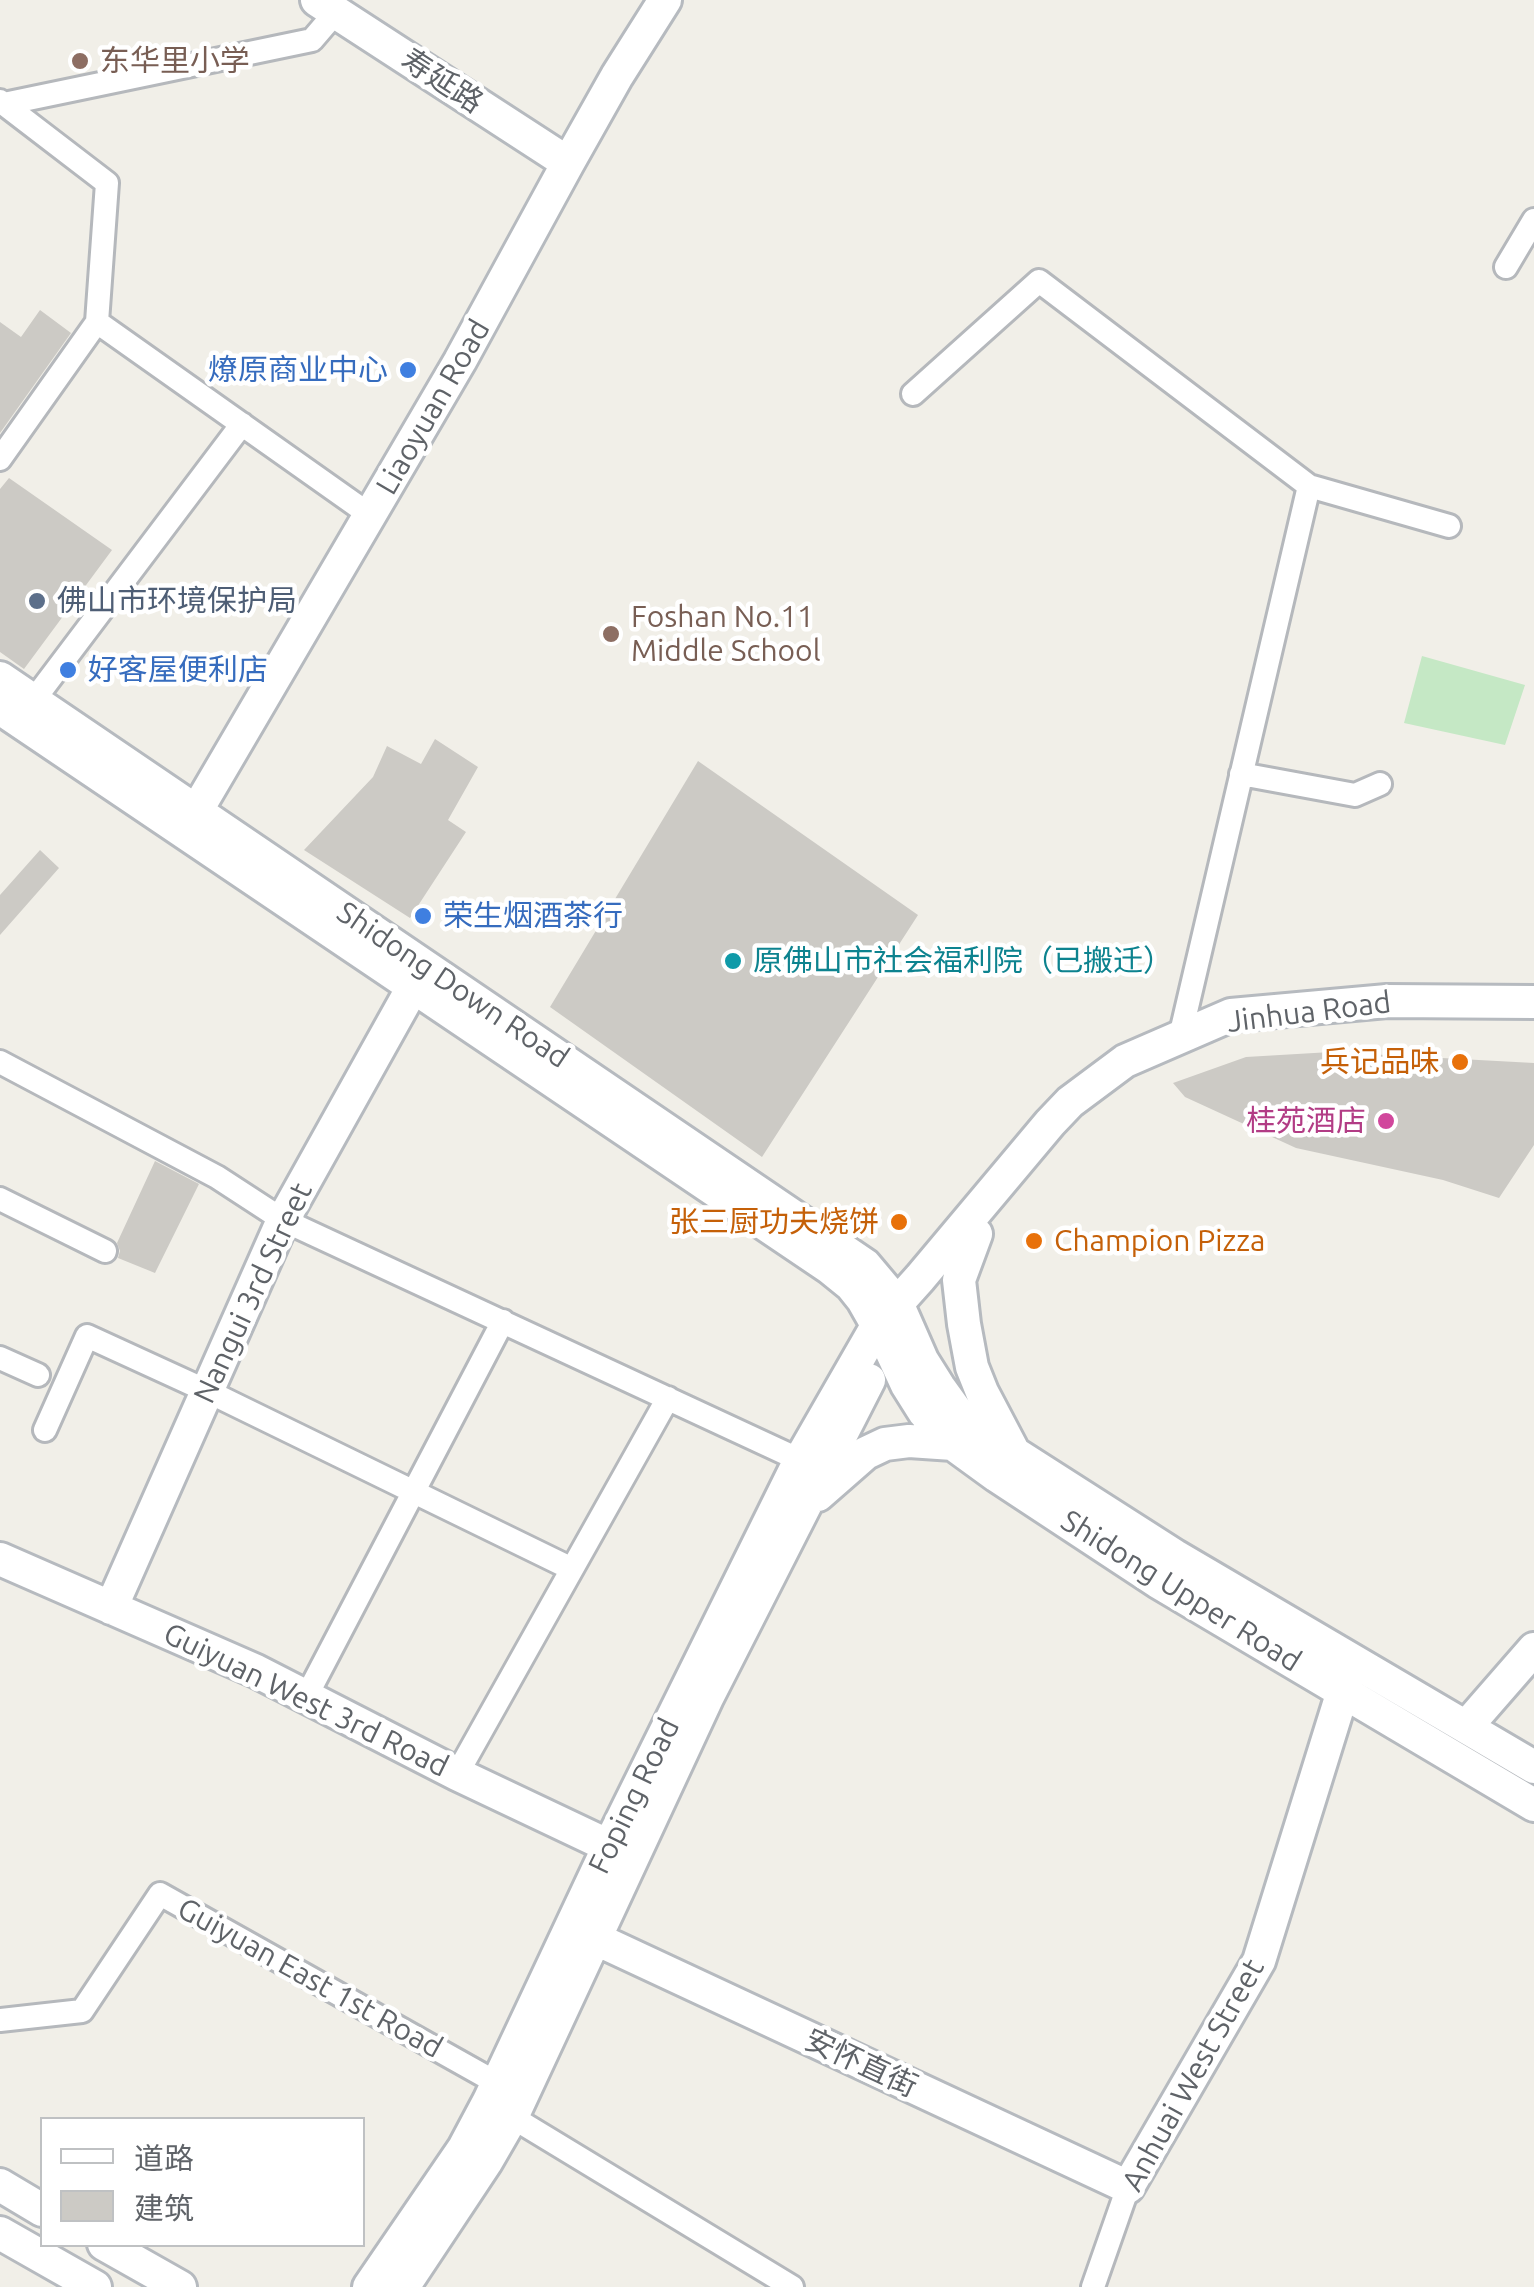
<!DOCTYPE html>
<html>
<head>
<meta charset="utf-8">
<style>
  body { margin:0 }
  #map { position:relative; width:1534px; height:2287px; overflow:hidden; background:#f1efe8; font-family:Ubuntu,"Noto Sans SC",sans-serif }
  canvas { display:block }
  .legend { position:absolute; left:40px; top:2117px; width:325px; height:130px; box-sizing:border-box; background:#fff; border:2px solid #bfc1c3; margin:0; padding:12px 18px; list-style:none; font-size:30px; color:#5f6368 }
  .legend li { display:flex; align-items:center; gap:20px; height:50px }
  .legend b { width:50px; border:2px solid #bfc1c3 }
</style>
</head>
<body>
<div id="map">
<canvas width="1534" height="2287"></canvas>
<ul class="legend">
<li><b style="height:12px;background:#fff"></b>道路</li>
<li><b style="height:28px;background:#cccac5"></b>建筑</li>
</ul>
</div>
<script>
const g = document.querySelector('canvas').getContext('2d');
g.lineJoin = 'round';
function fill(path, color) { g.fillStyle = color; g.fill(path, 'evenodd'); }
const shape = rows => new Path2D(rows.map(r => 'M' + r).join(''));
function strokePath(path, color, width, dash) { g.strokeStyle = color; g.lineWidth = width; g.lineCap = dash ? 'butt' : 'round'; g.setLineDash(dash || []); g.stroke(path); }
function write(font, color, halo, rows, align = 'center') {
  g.font = font + ' Ubuntu,"Noto Sans SC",sans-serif'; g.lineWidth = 9; g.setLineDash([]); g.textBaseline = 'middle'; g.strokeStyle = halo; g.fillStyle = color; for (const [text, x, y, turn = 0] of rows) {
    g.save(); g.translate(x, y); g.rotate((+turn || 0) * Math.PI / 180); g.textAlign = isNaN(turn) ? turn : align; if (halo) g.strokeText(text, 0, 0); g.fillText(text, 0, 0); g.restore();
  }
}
const green = shape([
  [1422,656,1525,685,1505,745,1404,723]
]);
const building = shape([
  [40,310,71,333,0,433,0,322,21,337],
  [9,478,112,550,24,669,0,652,0,489],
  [435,739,478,767,448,820,466,832,410,918,304,850,373,777,387,746,421,764],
  [698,761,918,915,762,1157,550,1007],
  [40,850,59,868,0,935,0,895],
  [1331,1052,1534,1063,1534,1145,1499,1198,1443,1180,1296,1148,1185,1097,1173,1083,1246,1057],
  [155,1161,199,1184,155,1273,118,1258,120,1251,117,1243]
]);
const street = shape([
  [0,101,107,183,97,322],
  [4,104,312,40,336,12],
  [1506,267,1534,220],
  [97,322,370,515],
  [913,394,1039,281,1309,486,1449,526],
  [0,459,97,322],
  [33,701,242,424],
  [1241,774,1355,795,1380,784],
  [1180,1037,1309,486],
  [0,1062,217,1177,283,1220,800,1460],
  [0,1199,105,1251],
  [0,1358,38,1375],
  [45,1430,87,1336,207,1391,572,1569],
  [306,1697,503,1321],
  [457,1774,668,1398],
  [0,2020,82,2011,160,1894,497,2083],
  [512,2117,792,2287],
  [1093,2287,1128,2187]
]);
const secondary = shape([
  [317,0,568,163],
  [0,678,865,1265,897,1303,922,1360,939,1387,962,1419,993,1443,1014,1453,1175,1556,1534,1767],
  [0,708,830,1268,851,1285,863,1300,888,1344,907,1385,924,1412,953,1444,997,1476,1158,1582,1534,1805],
  [187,827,460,361,568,163,617,76,665,0],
  [976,1234,959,1280,964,1324,972,1367,982,1392,1012,1449],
  [818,1495,866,1453,885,1444,909,1441,953,1444],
  [0,1559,256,1671,457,1774,609,1846],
  [111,1608,283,1220,413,987],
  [1466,1727,1534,1649],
  [594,1938,1128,2187,1259,1961,1343,1691],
  [0,2185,42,2210],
  [0,2233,95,2287],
  [104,2244,180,2287],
  [369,2287,464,2148,489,2101,609,1846,800,1460,877,1326,920,1278,1050,1123,1070,1102,1125,1061,1231,1015,1387,1001,1534,1002],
  [403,2287,486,2162,512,2117,707,1698,869,1380]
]);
const markers = [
  [80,61,10,"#8d6e63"],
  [408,370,10,"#3f7fe0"],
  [37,601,10,"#5c6f8a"],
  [611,634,10,"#8d6e63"],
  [68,670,10,"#3f7fe0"],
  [423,916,10,"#3f7fe0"],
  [733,961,10,"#0f9aa8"],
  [1460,1062,10,"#e8710a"],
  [1386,1121,10,"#d1479c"],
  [899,1222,10,"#e8710a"],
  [1034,1241,10,"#e8710a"]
];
const educationNames = [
  ["东华里小学",100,61],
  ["Foshan No.11",631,617],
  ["Middle School",631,651]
];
const streetNames = [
  ["寿延路",442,81,33],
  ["Liaoyuan Road",433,407,-60],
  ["Shidong Down Road",453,985,34],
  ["Jinhua Road",1309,1012,-7],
  ["Nangui 3rd Street",253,1293,-65],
  ["Shidong Upper Road",1181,1591,32],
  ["Guiyuan West 3rd Road",306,1700,26],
  ["Foping Road",634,1796,-64],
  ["Guiyuan East 1st Road",310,1978,29],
  ["安怀直街",861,2063,25],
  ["Anhuai West Street",1193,2075,-61]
];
const shopNames = [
  ["燎原商业中心",388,370,"right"],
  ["好客屋便利店",88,670],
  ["荣生烟酒茶行",443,916]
];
const serviceNames = [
  ["佛山市环境保护局",57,601]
];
const cultureNames = [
  ["原佛山市社会福利院（已搬迁）",753,961]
];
const foodNames = [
  ["兵记品味",1440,1062],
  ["张三厨功夫烧饼",879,1222],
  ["Champion Pizza",1054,1241,"left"]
];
const hotelNames = [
  ["桂苑酒店",1366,1121]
];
fill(green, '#c5e8c5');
fill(building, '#cccac5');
strokePath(street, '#b5b8bc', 28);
strokePath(secondary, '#b6babf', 38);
strokePath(street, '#fff', 22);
strokePath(secondary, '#fff', 32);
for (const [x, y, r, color] of markers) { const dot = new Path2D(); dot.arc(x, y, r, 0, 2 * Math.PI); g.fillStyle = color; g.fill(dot); strokePath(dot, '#fff', 4); }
write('30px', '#785e54', '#fff', educationNames, 'left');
write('30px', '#5f6368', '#fff', streetNames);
write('30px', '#366cbe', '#fff', shopNames, 'left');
write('30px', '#4e5e75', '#fff', serviceNames, 'left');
write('30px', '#0d838f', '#fff', cultureNames, 'left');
write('30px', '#c56008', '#fff', foodNames, 'right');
write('30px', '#b23c85', '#fff', hotelNames, 'right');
</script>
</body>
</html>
